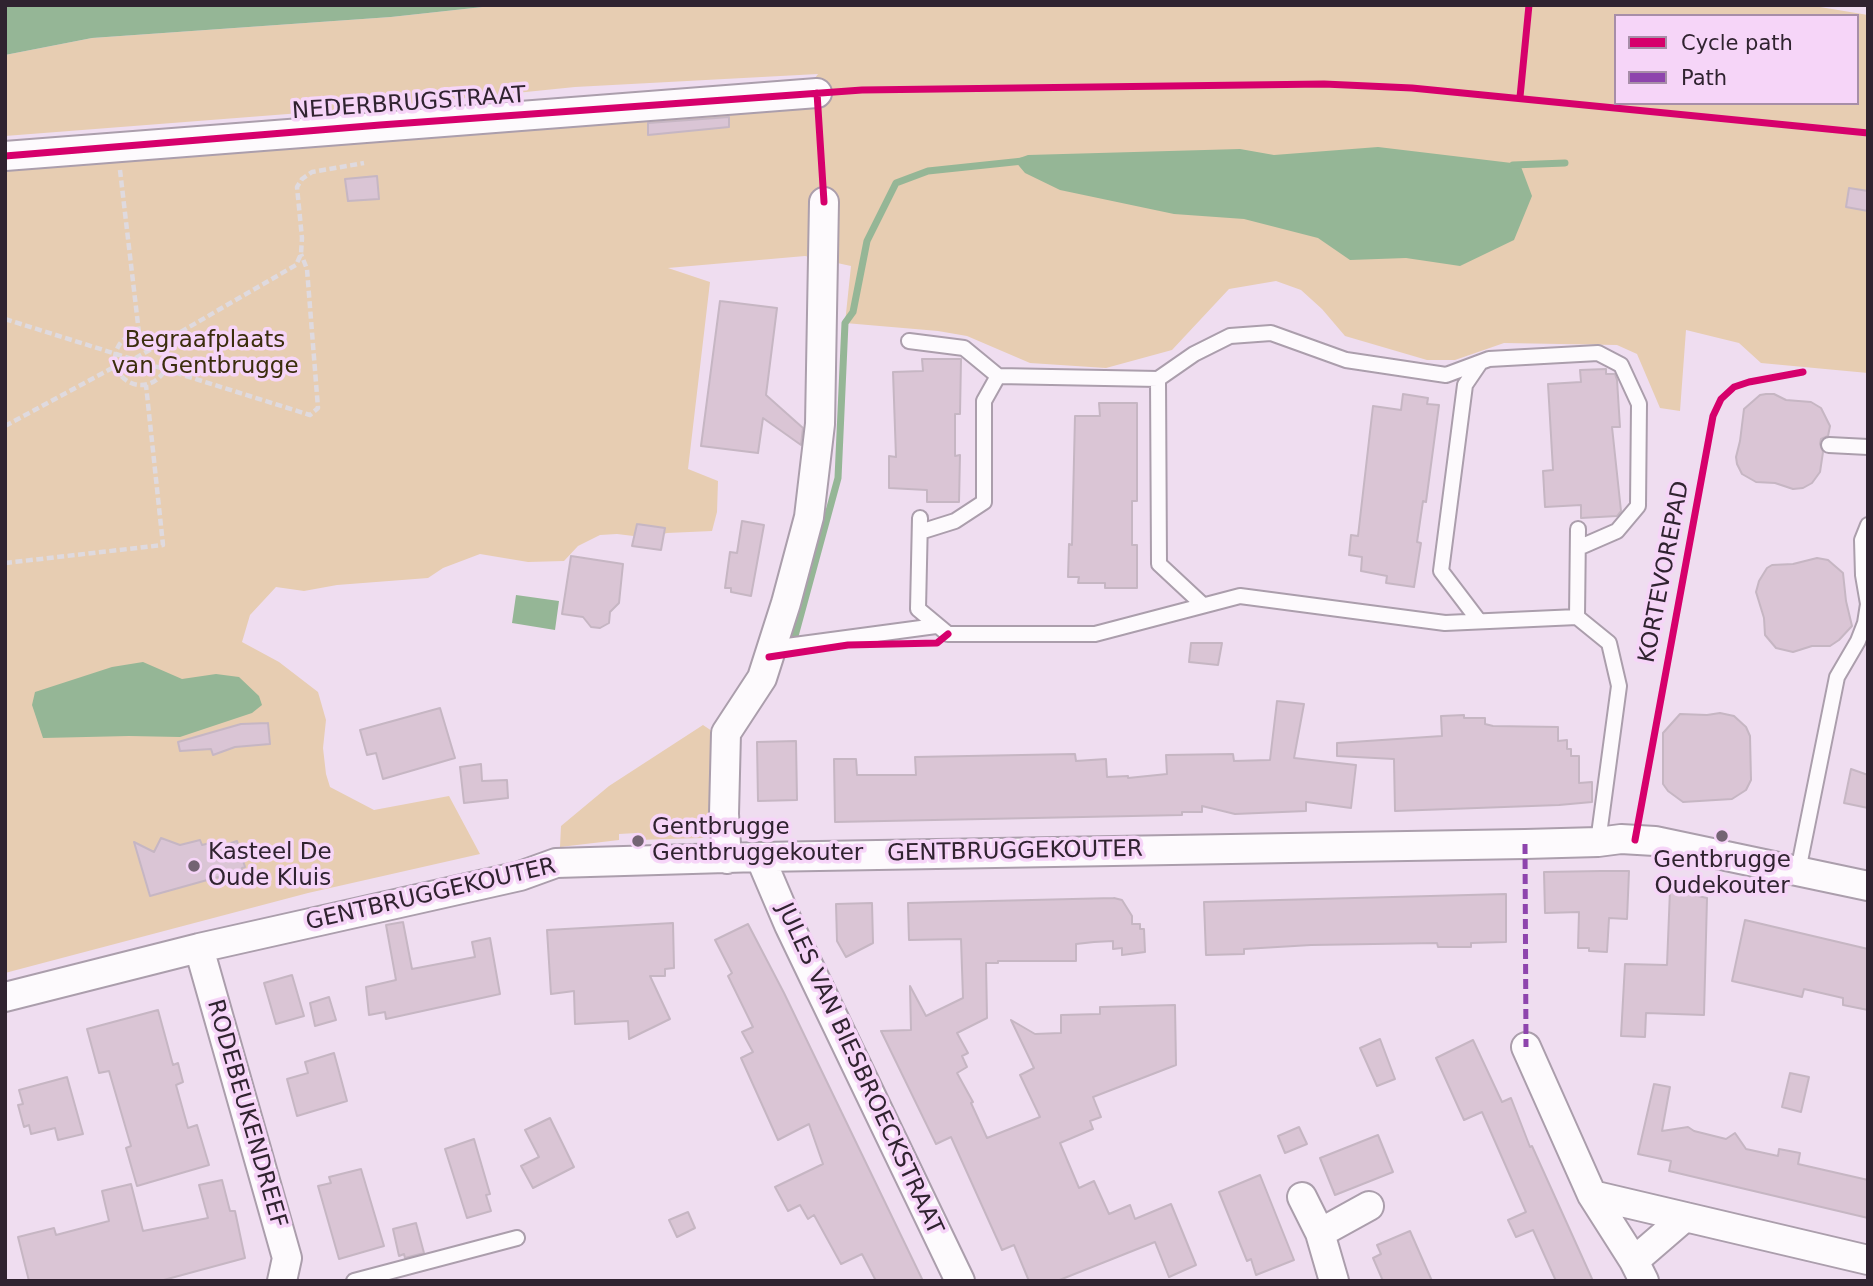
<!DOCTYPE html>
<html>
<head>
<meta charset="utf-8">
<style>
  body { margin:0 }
  #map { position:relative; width:1873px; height:1286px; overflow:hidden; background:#efddf0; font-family:"DejaVu Sans",sans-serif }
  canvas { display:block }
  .frame { position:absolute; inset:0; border:7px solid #302330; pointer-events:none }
  .legend { position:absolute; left:1614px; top:14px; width:245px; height:91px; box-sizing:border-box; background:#f6d5f8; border:2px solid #a78ea8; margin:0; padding:9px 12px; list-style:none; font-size:21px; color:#302330 }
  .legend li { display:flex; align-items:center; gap:14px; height:35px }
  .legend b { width:35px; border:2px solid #a78ea8 }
</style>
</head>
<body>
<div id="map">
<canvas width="1873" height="1286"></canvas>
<div class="frame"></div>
<ul class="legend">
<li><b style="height:9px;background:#d6006c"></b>Cycle path</li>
<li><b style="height:9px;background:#8e44ad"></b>Path</li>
</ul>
</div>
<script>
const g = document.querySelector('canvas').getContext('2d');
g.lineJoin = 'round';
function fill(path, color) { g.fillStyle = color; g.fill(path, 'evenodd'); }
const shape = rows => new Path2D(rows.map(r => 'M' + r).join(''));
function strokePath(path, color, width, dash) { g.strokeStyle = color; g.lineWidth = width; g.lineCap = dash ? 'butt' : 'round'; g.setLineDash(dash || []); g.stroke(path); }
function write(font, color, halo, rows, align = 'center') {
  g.font = font + ' "DejaVu Sans",sans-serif'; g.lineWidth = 7; g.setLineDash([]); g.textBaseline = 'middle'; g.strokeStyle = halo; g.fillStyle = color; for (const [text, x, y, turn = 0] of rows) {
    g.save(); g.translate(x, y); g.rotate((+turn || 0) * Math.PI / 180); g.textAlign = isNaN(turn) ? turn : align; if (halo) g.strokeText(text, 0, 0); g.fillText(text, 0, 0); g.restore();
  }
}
const green = shape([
  [501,5,1808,5,1868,15,1868,373,1761,363,1739,343,1686,330,1680,411,1660,408,1637,354,1617,345,1504,343,1455,360,1427,360,1345,336,1322,309,1301,290,1276,281,1229,289,1172,350,1106,368,1030,363,967,336,938,331,845,323,851,266,805,256,668,268,710,282,688,469,718,481,717,512,712,531,667,533,650,538,617,534,600,535,578,546,564,561,528,562,480,554,443,568,428,578,337,585,304,591,276,587,250,615,242,642,279,662,318,692,326,720,323,748,326,774,330,787,374,810,449,796,480,854,308,893,5,973,5,167,796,103,818,74,575,87,378,107,5,136,5,55,92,38,391,17],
  [1616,16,1857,16,1857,103,1616,103],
  [703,725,718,735,715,825,710,833,702,838,637,840,637,833,619,834,619,840,560,847,561,826,609,786]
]);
const water = shape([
  [5,5,501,5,391,17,92,38,5,55],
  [1378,147,1520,164,1532,196,1514,240,1460,266,1406,258,1350,260,1318,238,1244,219,1174,214,1060,190,1025,173,1014,160,1028,155,1240,149,1274,155],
  [516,595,559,601,555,630,512,623],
  [143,662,182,679,216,674,239,677,259,696,262,705,252,713,180,737,129,736,43,738,32,705,35,692,112,667]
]);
const stream = shape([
  [1513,165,1565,163],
  [795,636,838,478,845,323,853,312,867,241,896,183,928,171,1023,161]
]);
const building = shape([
  [729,117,729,127,648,135,648,123,729,117],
  [377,176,379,199,348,201,345,179,377,176],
  [1849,188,1868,191,1868,211,1846,207,1849,188],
  [720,301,777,308,766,395,803,428,801,445,763,418,758,453,701,446,720,301],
  [922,359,961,359,960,414,955,414,955,456,960,455,959,502,927,502,927,490,889,488,889,456,896,457,893,372,923,371,922,359],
  [1606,369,1606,374,1615,374,1617,380,1620,427,1612,427,1621,511,1617,516,1581,518,1581,505,1545,507,1543,471,1553,470,1548,384,1581,382,1580,370,1606,369],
  [1403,394,1428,398,1427,404,1439,405,1426,502,1423,501,1417,542,1421,543,1414,587,1386,583,1387,576,1361,571,1362,557,1349,555,1351,535,1358,536,1373,406,1401,410,1403,394],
  [1766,394,1774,394,1786,400,1811,402,1821,408,1830,426,1828,436,1821,439,1820,444,1823,452,1820,472,1812,483,1803,488,1793,489,1775,483,1756,482,1742,474,1737,464,1736,457,1740,441,1744,409,1760,395,1766,394],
  [1099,403,1137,403,1137,501,1132,501,1132,545,1137,545,1137,588,1105,588,1105,583,1078,583,1079,577,1068,577,1069,544,1072,545,1075,416,1100,416,1099,403],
  [742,521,764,525,751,596,731,592,731,588,725,588,730,552,737,553,742,521],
  [637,524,665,528,661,550,632,546,637,524],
  [571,556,623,564,619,603,610,612,609,623,600,628,591,627,583,617,562,614,571,556],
  [1817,558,1828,560,1843,573,1846,601,1852,626,1839,640,1830,646,1812,646,1793,652,1776,648,1765,635,1764,618,1756,592,1759,581,1767,568,1772,565,1793,564,1817,558],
  [1191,643,1222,643,1218,665,1189,662,1191,643],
  [1277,701,1304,704,1294,758,1356,765,1351,808,1306,802,1306,811,1235,814,1202,806,1202,812,1182,812,1182,815,835,822,834,759,856,759,857,775,916,775,915,757,1075,754,1076,761,1106,759,1107,777,1128,776,1128,778,1167,774,1166,755,1233,754,1234,761,1270,760,1277,701],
  [440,708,455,758,383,779,376,753,367,755,360,730,440,708],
  [1720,713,1734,716,1746,727,1750,736,1751,780,1746,790,1732,799,1683,802,1668,791,1663,784,1663,733,1680,714,1707,715,1720,713],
  [1464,715,1464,718,1485,718,1485,724,1493,726,1558,727,1558,741,1567,740,1567,749,1571,749,1571,756,1579,756,1579,783,1592,782,1592,802,1559,805,1395,811,1394,759,1337,756,1337,743,1442,736,1441,716,1464,715],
  [268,723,270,744,235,747,213,755,211,749,180,751,178,742,241,724,268,723],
  [796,741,797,800,758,801,757,742,796,741],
  [481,764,482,781,507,780,508,798,464,803,460,767,481,764],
  [1851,769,1868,775,1868,808,1844,803,1851,769],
  [161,838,180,845,200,840,202,845,210,843,213,849,237,841,245,867,242,868,243,873,219,880,218,877,150,896,134,842,154,852,161,838],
  [1601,871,1629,871,1627,919,1609,918,1607,952,1589,951,1589,948,1578,948,1579,912,1545,913,1544,872,1601,871],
  [1670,890,1707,898,1704,1015,1646,1013,1645,1037,1621,1036,1625,964,1667,965,1670,890],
  [1506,894,1506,942,1471,943,1471,947,1438,947,1437,943,1311,945,1244,949,1244,954,1206,955,1204,902,1506,894],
  [1114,898,1122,900,1132,916,1132,924,1140,924,1140,929,1144,929,1145,952,1122,955,1122,948,1113,949,1113,941,1094,942,1076,944,1076,961,998,961,998,963,986,963,987,1018,957,1033,968,1053,962,1056,967,1067,957,1073,973,1102,971,1103,987,1138,1040,1117,1020,1075,1034,1068,1011,1020,1035,1034,1061,1033,1061,1015,1100,1014,1100,1007,1175,1005,1176,1065,1093,1097,1101,1117,1090,1121,1093,1129,1060,1143,1079,1188,1094,1181,1109,1214,1130,1205,1135,1219,1171,1204,1196,1265,1169,1277,1155,1242,1057,1281,1029,1281,1014,1245,1002,1250,951,1137,936,1144,881,1031,911,1030,910,986,926,1016,963,998,961,939,909,940,908,903,1114,898],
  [872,903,873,943,846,957,837,941,836,904,872,903],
  [1745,920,1868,949,1868,1010,1843,1005,1843,998,1804,989,1802,997,1732,981,1745,920],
  [403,922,412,969,475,957,472,942,490,938,500,994,386,1019,385,1012,369,1015,366,987,396,980,386,925,403,922],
  [673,923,674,968,665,969,665,976,650,976,670,1019,629,1039,628,1021,575,1024,574,991,551,994,547,930,673,923],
  [748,924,784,993,923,1281,876,1281,862,1254,841,1264,814,1215,808,1219,800,1205,788,1211,775,1187,823,1164,809,1124,778,1140,741,1058,753,1052,742,1032,753,1027,728,976,732,973,715,940,748,924],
  [292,975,304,1016,276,1024,264,983,292,975],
  [329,997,336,1020,315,1026,310,1003,329,997],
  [158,1010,173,1065,178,1063,183,1082,176,1085,188,1128,197,1125,209,1165,137,1186,126,1148,131,1146,109,1071,99,1073,87,1029,158,1010],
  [1380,1039,1395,1079,1377,1086,1360,1048,1380,1039],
  [1473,1040,1502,1102,1511,1098,1530,1147,1532,1146,1593,1281,1556,1281,1533,1230,1516,1237,1508,1220,1526,1212,1482,1112,1464,1120,1436,1058,1473,1040],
  [334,1053,347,1101,297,1116,287,1079,308,1073,305,1062,334,1053],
  [1790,1073,1809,1077,1801,1112,1782,1107,1790,1073],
  [67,1077,83,1134,58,1140,55,1128,31,1134,29,1125,24,1127,18,1105,23,1104,19,1090,67,1077],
  [1654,1084,1670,1087,1662,1131,1688,1127,1694,1131,1726,1139,1735,1133,1746,1149,1778,1156,1779,1149,1800,1153,1798,1164,1868,1180,1868,1218,1669,1171,1671,1161,1638,1154,1654,1084],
  [550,1118,574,1167,533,1188,521,1166,539,1157,525,1130,550,1118],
  [1299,1127,1307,1144,1285,1153,1278,1136,1299,1127],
  [1378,1135,1393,1172,1335,1195,1320,1158,1378,1135],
  [474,1139,490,1194,486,1195,491,1211,467,1218,445,1149,474,1139],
  [361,1169,384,1246,339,1259,318,1186,331,1183,329,1177,361,1169],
  [1260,1175,1294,1260,1256,1275,1251,1259,1247,1261,1219,1192,1260,1175],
  [222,1180,230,1211,235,1211,245,1258,160,1281,29,1281,18,1237,54,1228,56,1235,109,1221,102,1191,131,1184,143,1231,208,1218,199,1185,222,1180],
  [688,1212,695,1228,677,1237,669,1220,688,1212],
  [416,1223,424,1253,405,1258,404,1254,399,1256,393,1229,416,1223],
  [1410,1231,1432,1281,1383,1281,1373,1258,1381,1254,1377,1245,1410,1231]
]);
const path = shape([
  [120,170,139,333],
  [5,319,310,415,318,408,307,269,301,254],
  '115 359a26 26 0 1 1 52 0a26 26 0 1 1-52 0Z',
  [5,426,116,366,134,359,296,265,301,254,302,238,297,187,302,179,312,172,364,163],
  [5,563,163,545,146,385]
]);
const service = shape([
  [909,341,964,348,998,376],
  [1158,379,1159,564,1203,605],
  [1829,445,1868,447],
  [920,518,918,609,948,634,1095,634,1240,596,1445,623,1577,617,1578,529],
  [920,532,955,521,984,502,984,401,998,376,1158,379,1194,354,1230,336,1271,333,1346,360,1446,375,1489,359,1598,353,1621,365,1639,404,1638,506,1617,531,1578,548],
  [1577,617,1609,643,1619,686,1598,842],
  [1479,621,1441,571,1465,385,1480,363],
  [772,648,936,626],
  [1798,871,1837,677,1858,641,1865,623,1868,604,1863,575,1862,540,1868,525],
  [354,1281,517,1238]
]);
const minor = shape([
  [5,156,817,93],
  [760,857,789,925,960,1281],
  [727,859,724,814,726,733,762,678,786,603,809,517,820,424,824,202],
  [199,948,287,1258,282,1281],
  [5,997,199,948,520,876,556,863,760,857,1525,844,1598,842,1621,839,1655,841,1868,886],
  [1526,1047,1592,1195,1634,1261,1644,1281],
  [1592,1195,1868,1260],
  [1302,1197,1320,1233,1334,1281],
  [1320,1233,1369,1206],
  [1634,1261,1685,1217]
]);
const quiet = shape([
  [1525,844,1526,1047]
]);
const cycleway = shape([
  [817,93,824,202],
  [1520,97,1529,5],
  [5,156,380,125,862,90,1324,84,1412,88,1868,133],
  [769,657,848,645,937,643,948,634],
  [1635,840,1713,416,1721,399,1734,387,1749,382,1803,372]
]);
const markers = [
  [1722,836,7,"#736473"],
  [638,841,7,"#736473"],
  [194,866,7,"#736473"]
];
const streetNames = [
  ["NEDERBRUGSTRAAT",409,104,-4],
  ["KORTEVOREPAD",1665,572,-79],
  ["GENTBRUGGEKOUTER",1015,852,-1],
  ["GENTBRUGGEKOUTER",431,895,-13],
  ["JULES VAN BIESBROECKSTRAAT",859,1069,65],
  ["RODEBEUKENDREEF",246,1114,74]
];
const parkNames = [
  ["Begraafplaats",205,341],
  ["van Gentbrugge",205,367]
];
const poiNames = [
  ["Gentbrugge",652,828],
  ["Gentbruggekouter",652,854],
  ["Kasteel De",208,853],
  ["Oude Kluis",208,879],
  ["Gentbrugge",1722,861,"center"],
  ["Oudekouter",1722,887,"center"]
];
fill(green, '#e7cdb2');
fill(water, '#95b696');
strokePath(stream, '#95b696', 7);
fill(building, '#dac5d5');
strokePath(building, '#c6b6c3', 2);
strokePath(service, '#ab9eac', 18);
strokePath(minor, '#ab9eac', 32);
strokePath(path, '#dfdadf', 4.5, [7, 3.5]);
strokePath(service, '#fdfafd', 14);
strokePath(minor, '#fdfafd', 28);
strokePath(quiet, '#8e44ad', 5, [10, 5]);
strokePath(cycleway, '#d6006c', 7);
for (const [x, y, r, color] of markers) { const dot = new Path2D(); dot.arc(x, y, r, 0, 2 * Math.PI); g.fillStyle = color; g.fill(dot); strokePath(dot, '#f6d5f8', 2.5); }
write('23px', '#302330', '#f6d5f8', streetNames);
write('23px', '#3b2d0d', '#f6d5f8', parkNames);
write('23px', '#302330', '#f6d5f8', poiNames, 'left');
</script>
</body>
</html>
